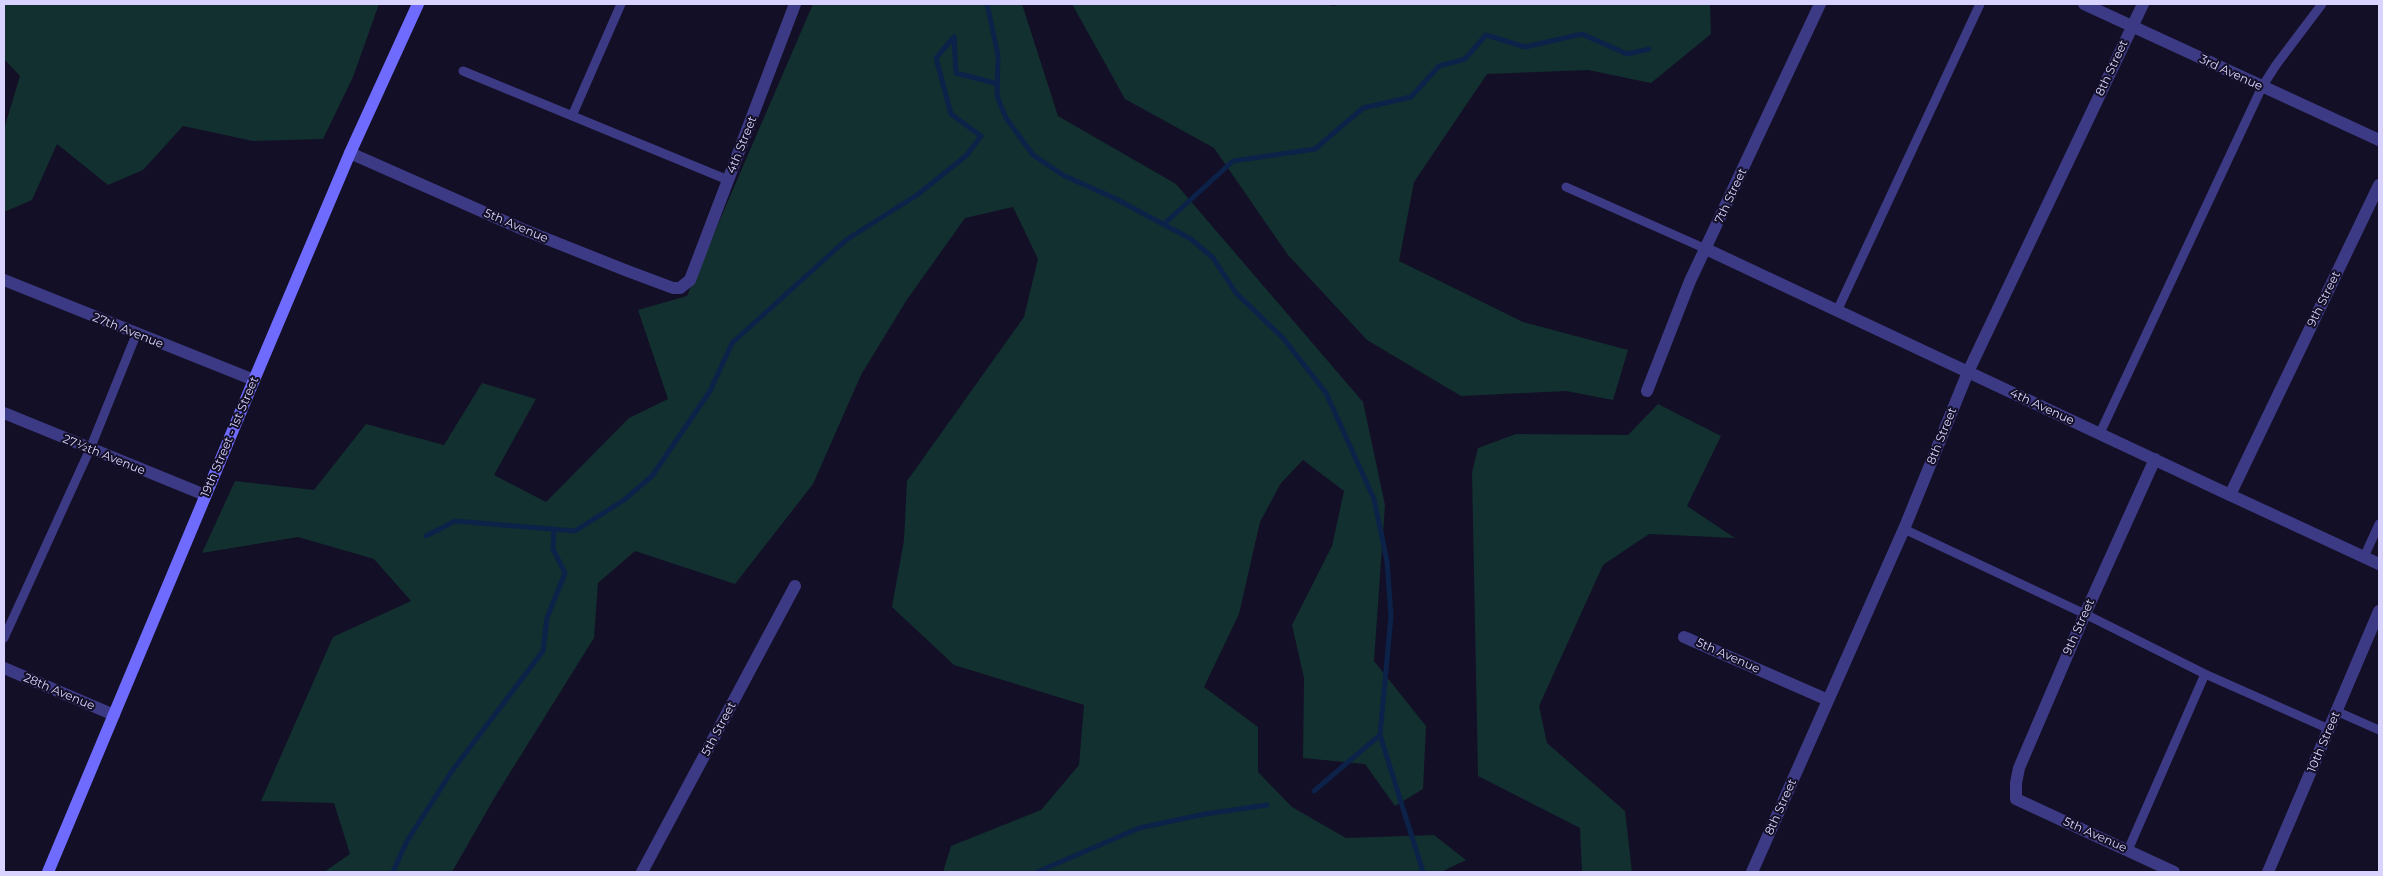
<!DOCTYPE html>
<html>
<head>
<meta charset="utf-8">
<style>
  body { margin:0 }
  #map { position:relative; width:2383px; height:876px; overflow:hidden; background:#130f26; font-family:Montserrat,sans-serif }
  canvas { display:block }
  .frame { position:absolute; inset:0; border:5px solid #d9d4ff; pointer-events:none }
</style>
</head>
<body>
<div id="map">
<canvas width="2383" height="876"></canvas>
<div class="frame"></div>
</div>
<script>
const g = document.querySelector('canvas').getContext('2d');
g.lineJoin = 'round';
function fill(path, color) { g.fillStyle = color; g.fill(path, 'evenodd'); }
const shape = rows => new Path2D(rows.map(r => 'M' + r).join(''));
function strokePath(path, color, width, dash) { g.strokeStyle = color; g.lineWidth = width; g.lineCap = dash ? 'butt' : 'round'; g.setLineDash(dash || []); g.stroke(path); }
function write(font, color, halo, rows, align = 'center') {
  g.font = font + ' Montserrat,sans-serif'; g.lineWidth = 4; g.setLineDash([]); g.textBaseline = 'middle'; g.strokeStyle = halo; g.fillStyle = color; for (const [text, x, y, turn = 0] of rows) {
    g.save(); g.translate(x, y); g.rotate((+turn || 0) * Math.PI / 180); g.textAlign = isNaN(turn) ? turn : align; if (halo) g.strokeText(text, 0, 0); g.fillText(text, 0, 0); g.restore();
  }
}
const green = shape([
  [4,4,379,4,353,77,323,139,253,141,183,126,143,170,108,185,57,144,32,200,4,212,4,129,20,76,4,59],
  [813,4,1022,4,1058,116,1176,184,1363,402,1385,505,1374,661,1426,726,1423,789,1395,806,1365,764,1303,758,1304,678,1292,625,1332,546,1344,491,1303,460,1281,483,1260,522,1239,614,1204,687,1258,727,1258,772,1292,807,1346,838,1434,835,1466,860,1441,872,943,872,951,846,1041,810,1079,765,1084,705,954,665,892,607,904,540,907,481,1024,317,1038,259,1013,207,965,218,906,301,861,375,813,484,735,584,635,551,598,583,594,638,496,795,452,872,324,872,350,854,334,803,261,801,333,637,411,601,374,559,298,537,202,553,235,481,314,490,366,424,444,445,482,383,536,399,494,475,546,502,629,418,668,399,638,310,687,296],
  [1072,4,1322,4,1334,6,1339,4,1710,4,1711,34,1651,83,1588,70,1487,74,1414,182,1399,261,1523,322,1628,350,1613,400,1566,391,1461,396,1367,340,1288,255,1214,148,1125,99],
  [1658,404,1721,436,1687,506,1735,538,1649,534,1603,565,1539,706,1547,743,1625,811,1632,872,1582,872,1580,828,1478,776,1472,472,1478,448,1516,434,1628,435]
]);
const stream = shape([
  [987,4,998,55,997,96,1006,118,1033,155,1063,175,1116,199,1191,239,1213,258,1236,293,1283,338,1326,393,1374,499,1387,561,1391,616,1380,735,1423,872],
  [1164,224,1233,161,1315,149,1363,108,1411,97,1439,66,1465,59,1486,35,1525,47,1582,34,1627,54,1649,49],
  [426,536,455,521,575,531,624,500,652,476,710,391,732,343,846,240,917,195,967,155,981,136,951,114,936,58,954,37,956,73,998,84],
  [1314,791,1380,735],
  [393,872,407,841,452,771,543,651,547,618,565,573,553,549,554,529],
  [1037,872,1139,828,1205,814,1267,805]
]);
const service = shape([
  [463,71,728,180],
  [572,116,621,4],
  [1566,187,1706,249],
  [1837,311,1980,4],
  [2100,433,2262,87,2276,65,2322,4],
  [1904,529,2085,614,2205,674,2329,729],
  [2364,557,2379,524],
  [4,638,90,449,136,335],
  [2336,711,2379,730],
  [2128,850,2205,674]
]);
const minor = shape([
  [2084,4,2379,140],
  [350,153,522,229,625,270,673,288,680,288,690,280,795,4],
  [1706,249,2230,495],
  [4,280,254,380],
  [1647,391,1690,281,1820,4],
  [4,413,205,495],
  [2155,459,2085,614,2019,768,2016,783,2016,799,2174,872],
  [1684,637,1828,700],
  [4,668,114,715],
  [642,872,795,586],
  [1752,872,1904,529,1968,372,2143,4]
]);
const tertiary = shape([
  [2379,185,2230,495,2379,564],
  [2268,872,2379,611]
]);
const secondary = shape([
  [48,872,254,380,350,153,418,4]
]);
const streetNames = [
  ["8th Street",2112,68,-65],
  ["3rd Avenue",2231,73,25],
  ["4th Street",742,145,-68],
  ["7th Street",1731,196,-65],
  ["5th Avenue",516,226,23],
  ["9th Street",2324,299,-64],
  ["27th Avenue",128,331,22],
  ["4th Avenue",2042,407,25],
  ["8th Street",1942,436,-68],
  ["19th Street - 1st Street",230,437,-67],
  ["27½th Avenue",104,455,22],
  ["9th Street",2079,627,-66],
  ["5th Avenue",1728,656,24],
  ["28th Avenue",59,692,23],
  ["5th Street",719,729,-62],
  ["10th Street",2324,742,-67],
  ["8th Street",1781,807,-66],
  ["5th Avenue",2095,835,24]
];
fill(green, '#12302f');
strokePath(stream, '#0c2248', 5);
strokePath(service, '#3d3a85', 9);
strokePath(minor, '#3d3a85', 12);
strokePath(tertiary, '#3d3a85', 12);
strokePath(secondary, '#6f6bff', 12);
write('12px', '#d9d4ff', '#130f26', streetNames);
</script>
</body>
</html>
